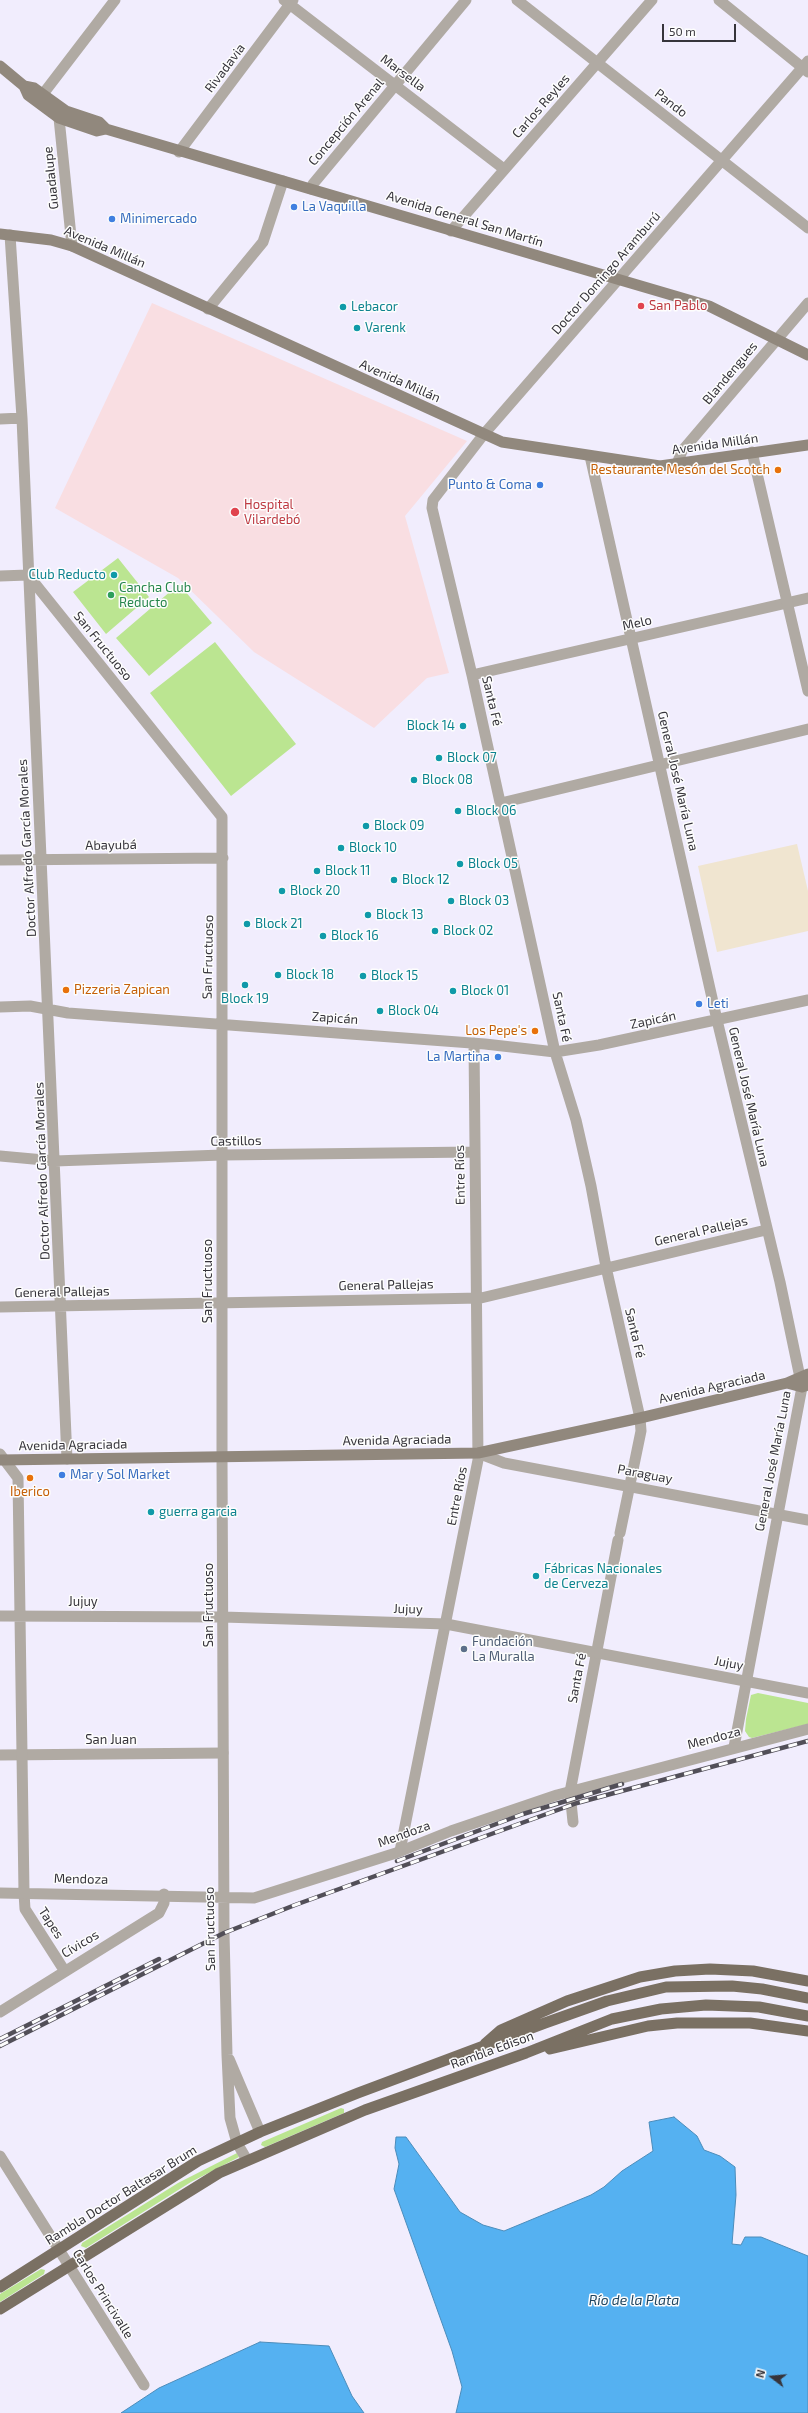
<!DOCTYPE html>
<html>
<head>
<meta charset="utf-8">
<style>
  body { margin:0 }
  #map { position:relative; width:808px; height:2413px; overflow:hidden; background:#f1edfd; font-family:"Exo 2",sans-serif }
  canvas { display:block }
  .north { position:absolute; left:752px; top:2357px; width:40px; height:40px; -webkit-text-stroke:3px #fdfdfd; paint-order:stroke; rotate:286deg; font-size:11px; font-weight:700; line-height:16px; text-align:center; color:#36343b }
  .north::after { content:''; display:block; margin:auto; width:14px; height:18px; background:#36343b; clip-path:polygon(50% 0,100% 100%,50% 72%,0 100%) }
  .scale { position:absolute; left:662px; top:24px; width:74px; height:18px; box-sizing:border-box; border:2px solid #36343b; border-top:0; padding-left:5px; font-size:12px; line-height:14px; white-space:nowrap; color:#36343b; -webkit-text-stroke:3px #fdfdfd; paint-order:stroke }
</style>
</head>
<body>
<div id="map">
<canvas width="808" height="2413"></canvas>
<div class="north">N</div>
<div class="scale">50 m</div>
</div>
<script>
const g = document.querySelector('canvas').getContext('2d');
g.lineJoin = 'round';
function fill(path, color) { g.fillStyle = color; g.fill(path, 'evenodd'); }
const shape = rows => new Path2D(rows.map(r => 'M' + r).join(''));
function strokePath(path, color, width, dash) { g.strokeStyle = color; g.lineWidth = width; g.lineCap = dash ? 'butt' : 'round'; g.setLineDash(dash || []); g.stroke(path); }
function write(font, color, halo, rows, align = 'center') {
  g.font = font + ' "Exo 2",sans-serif'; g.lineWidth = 3; g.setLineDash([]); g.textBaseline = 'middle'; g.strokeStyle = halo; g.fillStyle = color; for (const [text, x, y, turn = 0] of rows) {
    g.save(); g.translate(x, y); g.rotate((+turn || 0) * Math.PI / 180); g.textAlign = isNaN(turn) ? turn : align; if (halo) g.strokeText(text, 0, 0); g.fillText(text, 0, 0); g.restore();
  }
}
const education = shape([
  [797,844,808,891,808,931,717,952,698,866]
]);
const medical = shape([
  [152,303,467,441,405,516,449,673,427,678,374,728,254,652,178,578,55,508]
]);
const green = shape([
  [118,558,149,597,106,634,73,592],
  [179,584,212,623,149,676,116,638],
  [215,642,296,744,231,796,150,693],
  [758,1693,808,1703,808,1724,752,1738,749,1737,745,1731,746,1719,751,1695],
  [341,2108,344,2109,344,2113,265,2147,261,2145,262,2142],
  [237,2153,239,2157,191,2182,86,2248,81,2246,82,2243,178,2183],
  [41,2269,45,2270,44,2274,0,2302,0,2294]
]);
const water = shape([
  [674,2117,697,2136,704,2150,720,2156,735,2167,736,2195,732,2244,741,2245,745,2237,761,2237,808,2256,808,2413,456,2413,462,2387,452,2351,394,2189,399,2164,395,2148,396,2137,406,2137,460,2212,483,2225,504,2231,591,2195,604,2187,622,2171,653,2151,649,2122,674,2117],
  [260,2342,329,2346,352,2396,364,2413,121,2413,159,2388,260,2342]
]);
const minor = shape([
  [284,0,504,169],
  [517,0,808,228],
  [719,0,808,72],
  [43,94,115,0],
  [64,112,59,118,72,246],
  [179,152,293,0],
  [311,189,313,184,466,0],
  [451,231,652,0],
  [10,235,22,418,67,1459],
  [208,309,263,242,283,181],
  [0,419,22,418],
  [590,456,717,1020,780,1282,802,1387,734,1747],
  [677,464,682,451,808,303],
  [0,576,28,575,222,817,222,1457],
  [472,675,808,598],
  [501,803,808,729],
  [0,860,223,858],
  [0,1007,30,1006,68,1013,485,1044,555,1052,599,1045,808,1000],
  [0,1156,55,1161,222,1155,473,1152],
  [0,1307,481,1298,766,1230],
  [620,1533,641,1431,640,1418,606,1267,591,1186,576,1120,555,1052,472,675,432,508,433,500,484,434,808,61],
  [0,1755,223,1753],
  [573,1822,570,1792,618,1540],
  [400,1851,478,1460,474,1043],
  [24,1893,25,1909,64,1970],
  [0,2012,159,1913,164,1903,164,1894],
  [0,2156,144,2385]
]);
const tertiary = shape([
  [752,452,808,691],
  [478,1453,504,1463,808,1520],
  [0,1454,18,1478,24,1893],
  [222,1457,224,1933,227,2055,230,2118,237,2143,247,2160],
  [0,1616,223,1617,446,1624,808,1693],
  [0,1893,254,1898,396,1853,451,1831,557,1795,808,1729],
  [229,2059,260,2132]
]);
const secondary = shape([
  [0,66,24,86,28,95,59,118,97,131,106,129],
  [24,86,34,88,66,111,99,122,106,129,709,306,808,355],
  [0,234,51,240,72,246,502,442,660,466,808,445],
  [787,1383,802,1387,808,1385],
  [0,1460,478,1453,640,1418,787,1383,808,1374]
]);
const primary = shape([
  [485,2044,501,2030,567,2001,640,1977,675,1971,710,1969,753,1971,808,1981],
  [550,2049,648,2026,677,2023,750,2023,808,2031],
  [0,2287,198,2161,260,2132,358,2093,545,2023,607,2001,666,1987,732,1986,762,1989,808,1998],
  [0,2309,219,2173,365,2110,526,2053,612,2019,661,2009,706,2005,759,2007,808,2016]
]);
const rail = shape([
  [397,1861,523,1814,622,1784],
  [0,2039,159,1959],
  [0,2046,224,1933,295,1905,577,1803,808,1741]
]);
const markers = [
  [294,207,4,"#3f7fe0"],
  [112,219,4,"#3f7fe0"],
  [641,306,4,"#e0444e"],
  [343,307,4,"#0f9aa8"],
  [357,328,4,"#0f9aa8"],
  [778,470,4,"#e8710a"],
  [540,485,4,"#3f7fe0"],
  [235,512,5,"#e0444e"],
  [114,575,4,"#0f9aa8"],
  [111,595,4,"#2e9e5b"],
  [463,726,4,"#0f9aa8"],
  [439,758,4,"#0f9aa8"],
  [414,780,4,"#0f9aa8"],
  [458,811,4,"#0f9aa8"],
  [366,826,4,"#0f9aa8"],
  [341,848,4,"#0f9aa8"],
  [460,864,4,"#0f9aa8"],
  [317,871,4,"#0f9aa8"],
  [394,880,4,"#0f9aa8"],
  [282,891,4,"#0f9aa8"],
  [451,901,4,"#0f9aa8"],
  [368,915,4,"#0f9aa8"],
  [247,924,4,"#0f9aa8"],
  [435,931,4,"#0f9aa8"],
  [323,936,4,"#0f9aa8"],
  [278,975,4,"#0f9aa8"],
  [363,976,4,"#0f9aa8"],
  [245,985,4,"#0f9aa8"],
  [66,990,4,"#e8710a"],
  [453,991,4,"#0f9aa8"],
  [699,1004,4,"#3f7fe0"],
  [380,1011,4,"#0f9aa8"],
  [535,1031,4,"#e8710a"],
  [498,1057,4,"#3f7fe0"],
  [62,1475,4,"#3f7fe0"],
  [30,1478,4,"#e8710a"],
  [151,1512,4,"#0f9aa8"],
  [536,1576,4,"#0f9aa8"],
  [464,1649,4,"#5c6f8a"]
];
const streetNames = [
  ["Rivadavia",225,68,-53],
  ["Marsella",403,73,37],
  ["Pando",671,103,38],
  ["Carlos Reyles",541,106,-49],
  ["Concepción Arenal",346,122,-50],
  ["Guadalupe",51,178,-96],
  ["Avenida General San Martín",465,219,17],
  ["Avenida Millán",105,247,23],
  ["Doctor Domingo Aramburú",606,273,-49],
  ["Blandengues",730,373,-50],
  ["Avenida Millán",400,381,24],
  ["Avenida Millán",715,444,-8],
  ["Melo",637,623,-13],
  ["San Fructuoso",103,646,51],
  ["Santa Fé",492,701,77],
  ["General José María Luna",678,781,77],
  ["Abayubá",111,845,-1],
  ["Doctor Alfredo García Morales",27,848,-93],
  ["San Fructuoso",208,957,-89],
  ["Santa Fé",562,1017,78],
  ["Zapicán",335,1018,4],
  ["Zapicán",653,1020,-12],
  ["General José María Luna",749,1097,77],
  ["Castillos",236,1141,-1],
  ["Doctor Alfredo García Morales",42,1171,-92],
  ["Entre Ríos",460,1175,-91],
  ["General Pallejas",701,1231,-13],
  ["San Fructuoso",208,1281,-90],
  ["General Pallejas",386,1285,-1],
  ["General Pallejas",62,1292,-1],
  ["Santa Fé",635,1333,77],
  ["Avenida Agraciada",712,1387,-13],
  ["Avenida Agraciada",397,1440,-1],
  ["Avenida Agraciada",73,1445,-1],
  ["General José María Luna",773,1461,-79],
  ["Paraguay",645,1474,11],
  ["Entre Ríos",457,1496,-79],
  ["Jujuy",83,1602],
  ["San Fructuoso",209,1605,-90],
  ["Jujuy",408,1609,2],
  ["Jujuy",729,1663,11],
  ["Santa Fé",577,1678,-79],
  ["Mendoza",714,1738,-15],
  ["San Juan",111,1740],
  ["Mendoza",404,1834,-20],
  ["Mendoza",81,1879,1],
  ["Tapes",51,1923,57],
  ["San Fructuoso",210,1929,-91],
  ["Cívicos",80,1944,-31],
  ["Rambla Edison",492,2050,-20],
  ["Rambla Doctor Baltasar Brum",121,2195,-32],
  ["Carlos Princivalle",103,2294,58]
];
const shopNames = [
  ["La Vaquilla",302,207],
  ["Minimercado",120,219],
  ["Punto & Coma",532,485,"right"],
  ["Leti",707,1004],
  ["La Martina",490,1057,"right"],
  ["Mar y Sol Market",70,1475]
];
const healthNames = [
  ["San Pablo",649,306],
  ["Hospital",244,505],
  ["Vilardebó",244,520]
];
const cultureNames = [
  ["Lebacor",351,307],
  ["Varenk",365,328],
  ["Club Reducto",106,575,"right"],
  ["Block 14",455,726,"right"],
  ["Block 07",447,758],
  ["Block 08",422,780],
  ["Block 06",466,811],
  ["Block 09",374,826],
  ["Block 10",349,848],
  ["Block 05",468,864],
  ["Block 11",325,871],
  ["Block 12",402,880],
  ["Block 20",290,891],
  ["Block 03",459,901],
  ["Block 13",376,915],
  ["Block 21",255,924],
  ["Block 02",443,931],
  ["Block 16",331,936],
  ["Block 18",286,975],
  ["Block 15",371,976],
  ["Block 01",461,991],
  ["Block 19",245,999,"center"],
  ["Block 04",388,1011],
  ["guerra garcia",159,1512],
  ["Fábricas Nacionales",544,1569],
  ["de Cerveza",544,1584]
];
const foodNames = [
  ["Restaurante Mesón del Scotch",770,470],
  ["Pizzeria Zapican",74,990,"left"],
  ["Los Pepe's",527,1031],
  ["Iberico",30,1492,"center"]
];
const leisureNames = [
  ["Cancha Club",119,588],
  ["Reducto",119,603]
];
const serviceNames = [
  ["Fundación",472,1642],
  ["La Muralla",472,1657]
];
const waterNames = [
  ["Río de la Plata",634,2300]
];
fill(education, '#f0e5d0');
fill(medical, '#f9dee2');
fill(green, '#bbe591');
fill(water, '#55b1f1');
strokePath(water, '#4c8cba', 1);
strokePath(minor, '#b0aaa3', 11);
strokePath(tertiary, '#b0aaa3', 11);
strokePath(secondary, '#91887d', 11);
strokePath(primary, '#7a7063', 11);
strokePath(rail, '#524f58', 4.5);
strokePath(rail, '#fdfdfd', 3, [9]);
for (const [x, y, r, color] of markers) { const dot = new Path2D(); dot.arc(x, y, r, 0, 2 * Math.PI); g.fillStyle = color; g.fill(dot); strokePath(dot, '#fdfdfd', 1.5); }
write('13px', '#36343b', '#fdfdfd', streetNames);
write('13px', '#366cbe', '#fdfdfd', shopNames, 'left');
write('13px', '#be3a42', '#fdfdfd', healthNames, 'left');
write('13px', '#0d838f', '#fdfdfd', cultureNames, 'left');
write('13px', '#c56008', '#fdfdfd', foodNames, 'right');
write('13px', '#27864d', '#fdfdfd', leisureNames, 'left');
write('13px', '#4e5e75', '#fdfdfd', serviceNames, 'left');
write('italic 14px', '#204661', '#fdfdfd', waterNames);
</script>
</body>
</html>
